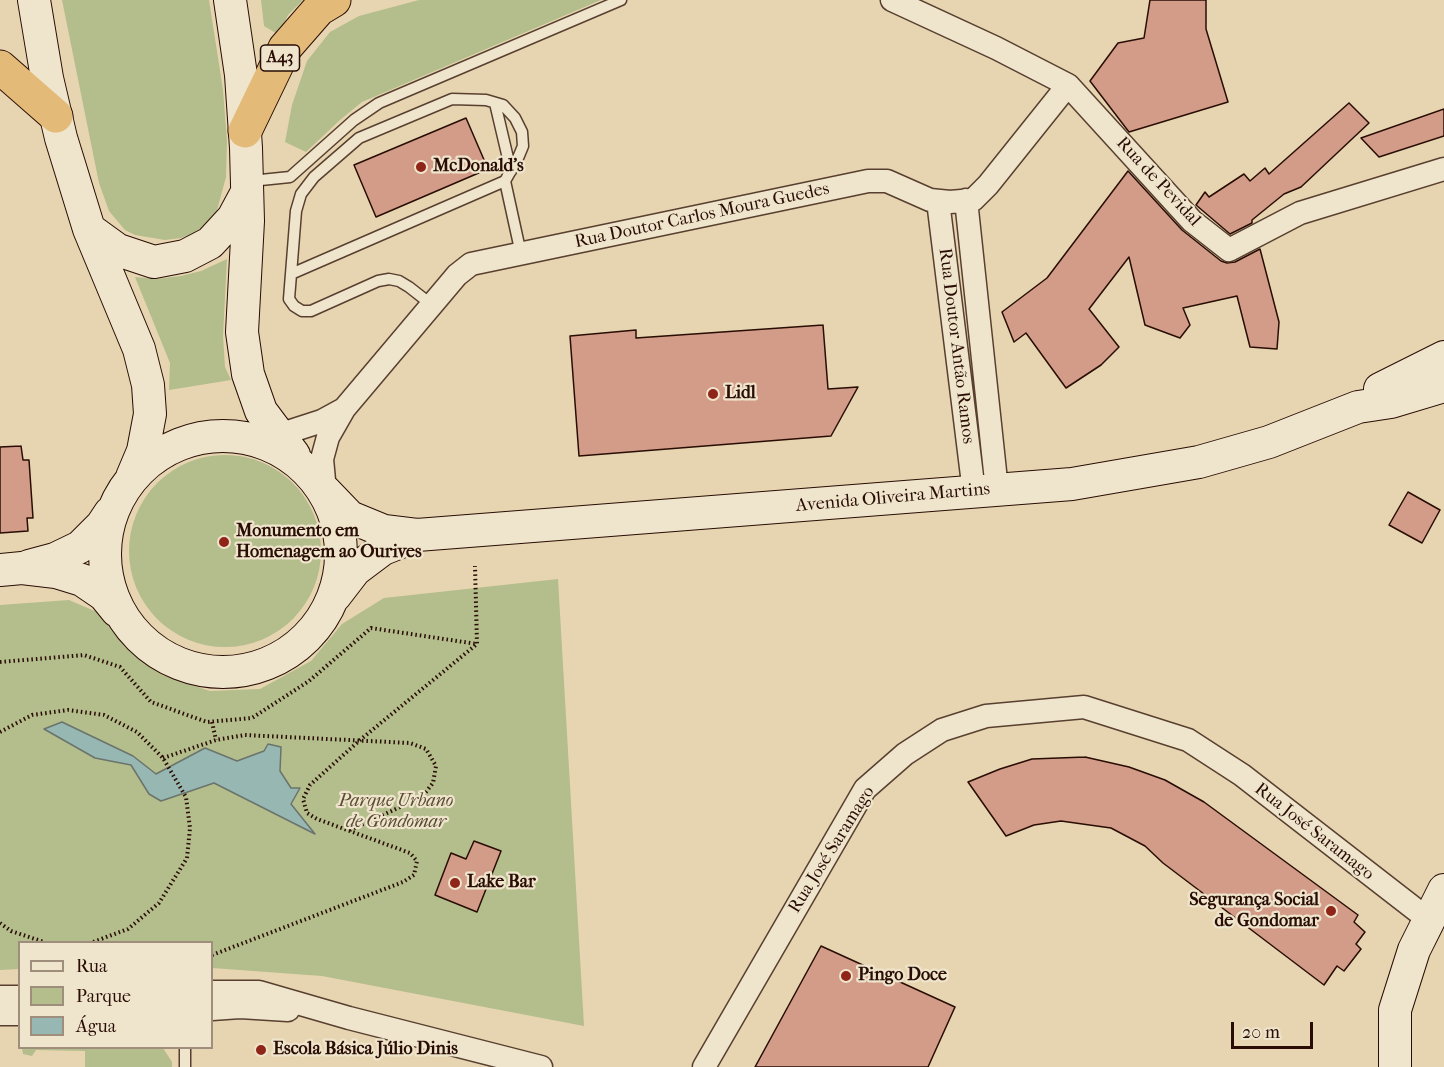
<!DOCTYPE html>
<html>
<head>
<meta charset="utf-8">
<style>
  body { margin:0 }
  #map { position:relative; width:1444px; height:1067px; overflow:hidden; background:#e6d5b0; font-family:"IM FELL French Canon",serif }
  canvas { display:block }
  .legend { position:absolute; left:18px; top:941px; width:195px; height:108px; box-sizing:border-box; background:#efe4cc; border:2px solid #a08e7c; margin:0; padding:8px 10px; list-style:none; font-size:18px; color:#290d04 }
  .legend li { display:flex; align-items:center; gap:12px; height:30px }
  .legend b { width:30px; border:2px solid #a08e7c }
  .scale { position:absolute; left:1231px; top:1022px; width:82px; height:27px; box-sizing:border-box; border:3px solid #290d04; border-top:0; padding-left:8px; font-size:18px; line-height:21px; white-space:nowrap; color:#290d04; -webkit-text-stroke:4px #efe4cc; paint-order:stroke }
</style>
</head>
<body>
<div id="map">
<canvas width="1444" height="1067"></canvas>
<ul class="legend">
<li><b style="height:8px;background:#efe4cc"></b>Rua</li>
<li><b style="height:16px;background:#b4bd8c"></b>Parque</li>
<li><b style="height:16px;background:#97b8b2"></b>Água</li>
</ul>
<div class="scale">20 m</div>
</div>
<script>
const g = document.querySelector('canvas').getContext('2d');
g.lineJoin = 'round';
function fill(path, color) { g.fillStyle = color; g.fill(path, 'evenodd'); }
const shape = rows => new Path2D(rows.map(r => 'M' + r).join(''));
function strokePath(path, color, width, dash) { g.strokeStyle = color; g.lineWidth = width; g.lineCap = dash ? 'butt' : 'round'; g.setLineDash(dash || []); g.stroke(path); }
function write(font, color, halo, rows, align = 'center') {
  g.font = font + ' "IM FELL French Canon",serif'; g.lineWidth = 4.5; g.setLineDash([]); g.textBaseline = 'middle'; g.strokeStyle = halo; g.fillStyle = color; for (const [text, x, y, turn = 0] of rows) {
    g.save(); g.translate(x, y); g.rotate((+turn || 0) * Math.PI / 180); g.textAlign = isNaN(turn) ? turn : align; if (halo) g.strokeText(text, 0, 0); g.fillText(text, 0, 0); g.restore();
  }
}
const green = shape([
  [62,0,209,0,223,90,227,141,226,177,216,214,195,233,181,238,165,240,135,235,125,230,109,211,99,183],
  [261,0,303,0,288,15,279,35,264,26],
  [419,0,601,0,362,102,340,120,306,152,285,142,292,105,307,61,330,32,359,16],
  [227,259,223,336,225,367,231,380,169,390,170,363,135,277,156,279,181,276,201,271],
  '129 551a96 96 0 1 1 192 0a96 96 0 1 1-192 0Z',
  [558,579,584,1026,322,976,212,968,212,942,20,942,19,969,0,970,0,605,69,600,97,612,126,648,162,675,210,691,260,689,311,661,342,624,384,598],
  [22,1048,163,1048,172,1062,172,1067,85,1067,85,1051,36,1050,32,1056,23,1054]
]);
const water = shape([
  [62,722,133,756,156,774,205,748,237,761,264,751,268,744,281,747,280,771,291,788,300,788,291,804,315,834,214,783,161,801,149,794,131,765,95,758,44,729,62,722]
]);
const building = shape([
  [1150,0,1206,0,1206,29,1228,102,1129,132,1090,81,1118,43,1144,38,1150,0],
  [1349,103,1369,123,1301,187,1284,194,1252,220,1252,223,1230,234,1196,205,1205,192,1209,197,1244,174,1250,181,1265,168,1269,174,1349,103],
  [1444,109,1444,136,1379,157,1361,138,1444,109],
  [466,118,488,169,376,217,354,165,466,118],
  [1128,171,1182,230,1221,261,1227,263,1235,262,1260,249,1279,322,1277,349,1250,347,1237,296,1183,308,1190,325,1180,338,1145,325,1129,257,1089,309,1119,347,1101,365,1066,388,1026,333,1014,342,1002,312,1047,278,1128,171],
  [823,325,828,389,858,387,831,436,579,456,570,336,636,330,636,338,823,325],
  [21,446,23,460,29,460,33,518,27,518,28,531,0,533,0,447,21,446],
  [1408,492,1440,510,1422,543,1389,525,1408,492],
  [1085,757,1129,767,1165,780,1204,802,1358,915,1354,922,1365,932,1356,944,1361,949,1344,971,1337,966,1324,985,1163,863,1145,846,1111,828,1061,821,1034,825,1006,836,968,782,1000,769,1032,759,1085,757],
  [474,841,501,851,477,912,435,895,451,853,466,859,474,841],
  [821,946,955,1007,928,1067,755,1067,821,946]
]);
const path = shape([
  [0,662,84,655,120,667,151,702,207,722,252,718,309,681,371,628,477,644,475,566],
  [212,722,216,740],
  [0,732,32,715,68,710,104,715,137,732,163,758,186,797,190,828,187,858,159,903,128,929,93,942],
  [163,758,216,740,245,735,410,743,426,749,436,766,433,783,422,797,350,830],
  [0,923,11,931,44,942],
  [212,955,403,882,414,875,417,861,410,853,317,819,307,813,303,799,310,785,360,740,477,644]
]);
const lane = shape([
  [495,103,511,171],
  [251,181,290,177,354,120,379,103,621,0],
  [291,274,296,211,301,194,314,177,359,138,452,99,486,100,503,105,515,118,522,132,523,146,518,158,505,181],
  [432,305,409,287,399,281,389,279,378,281,311,311,302,311,294,306,289,299,291,274,505,181,521,254],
  [185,1067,185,1048]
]);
const street = shape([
  [892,0,996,48,1068,85,1192,221,1229,250,1300,213,1444,169],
  [966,200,997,490],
  [938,201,974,492],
  [232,435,288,432,322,421,344,409],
  [325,491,322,459,328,437,344,409,457,275,471,264,868,181,887,181,930,200,950,202,973,200,988,185,1068,85],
  [212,992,259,992,349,1018,541,1067],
  [0,997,20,997],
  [212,1009,240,1007,288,1010],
  [0,1014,20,1014],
  [704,1067,865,789,905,754,942,730,986,716,1084,707,1188,740,1242,775,1429,920]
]);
const secondary = shape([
  [34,0,47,78,61,138,89,229,139,349,148,385,150,414,143,451,132,477],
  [230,0,241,75,246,148,248,221,242,332,248,374,261,411,294,455],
  [89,229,118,250,154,262,185,256,210,243,233,218,247,192],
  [1380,389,1444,357],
  '105 554a118 118 0 1 1 236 0a118 118 0 1 1-236 0Z',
  [325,491,350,517,384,531,417,535,1072,484,1199,462,1269,442,1358,407,1391,402,1444,386],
  [29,566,55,559,80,547,102,525,110,513],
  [0,570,22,568,56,572,82,580,104,595,117,611],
  [335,596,355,570,383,549,416,536],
  [1395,1067,1395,1010,1414,950,1444,890]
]);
const highway = shape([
  [0,67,56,116],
  [245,131,285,48,319,9,334,0]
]);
const markers = [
  [421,167,6,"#8f2418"],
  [713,394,6,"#8f2418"],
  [224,542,6,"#8f2418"],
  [455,883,6,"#8f2418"],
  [1331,911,6,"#8f2418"],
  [846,976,6,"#8f2418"],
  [261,1050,6,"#8f2418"]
];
const shields = [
  [280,58,39]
];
const shieldNames = [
  ["A43",280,58]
];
const poiNames = [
  ["McDonald's",433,167],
  ["Lidl",725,394],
  ["Monumento em",236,532],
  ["Homenagem ao Ourives",236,553],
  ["Lake Bar",467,883],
  ["Segurança Social",1319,901,"right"],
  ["de Gondomar",1319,922,"right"],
  ["Pingo Doce",858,976],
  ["Escola Básica Júlio Dinis",273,1050]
];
const streetNames = [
  ["Rua de Pevidal",1158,182,47],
  ["Rua Doutor Carlos Moura Guedes",702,216,-12],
  ["Rua Doutor Antão Ramos",956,346,83],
  ["Avenida Oliveira Martins",893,498,-5],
  ["Rua José Saramago",1314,832,38],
  ["Rua José Saramago",832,850,-58]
];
const parkNames = [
  ["Parque Urbano",396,802],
  ["de Gondomar",396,823]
];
fill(green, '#b4bd8c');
fill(water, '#97b8b2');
strokePath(water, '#6b746c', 1.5);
fill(building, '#d29c88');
strokePath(building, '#290d04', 1.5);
strokePath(lane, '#583f2f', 13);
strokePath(street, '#583f2f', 25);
strokePath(secondary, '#290d04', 34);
strokePath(highway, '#290d04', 35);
strokePath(path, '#290d04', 4, [1.5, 3]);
strokePath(lane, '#efe4cc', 10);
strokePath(street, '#efe4cc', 22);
strokePath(secondary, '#efe4cc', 32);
strokePath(highway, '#e3ba78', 33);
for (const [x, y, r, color] of markers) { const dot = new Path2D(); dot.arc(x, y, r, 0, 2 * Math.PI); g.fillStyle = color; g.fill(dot); strokePath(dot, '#efe4cc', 2); }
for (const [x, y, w] of shields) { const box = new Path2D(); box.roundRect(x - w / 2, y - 13, w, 26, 4.5); g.fillStyle = '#efe4cc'; g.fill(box); strokePath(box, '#290d04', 1.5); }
write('bold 16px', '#290d04', null, shieldNames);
write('bold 18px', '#290d04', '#efe4cc', poiNames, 'left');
write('18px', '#290d04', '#efe4cc', streetNames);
write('italic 18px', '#5a4b34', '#efe4cc', parkNames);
</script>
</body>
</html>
